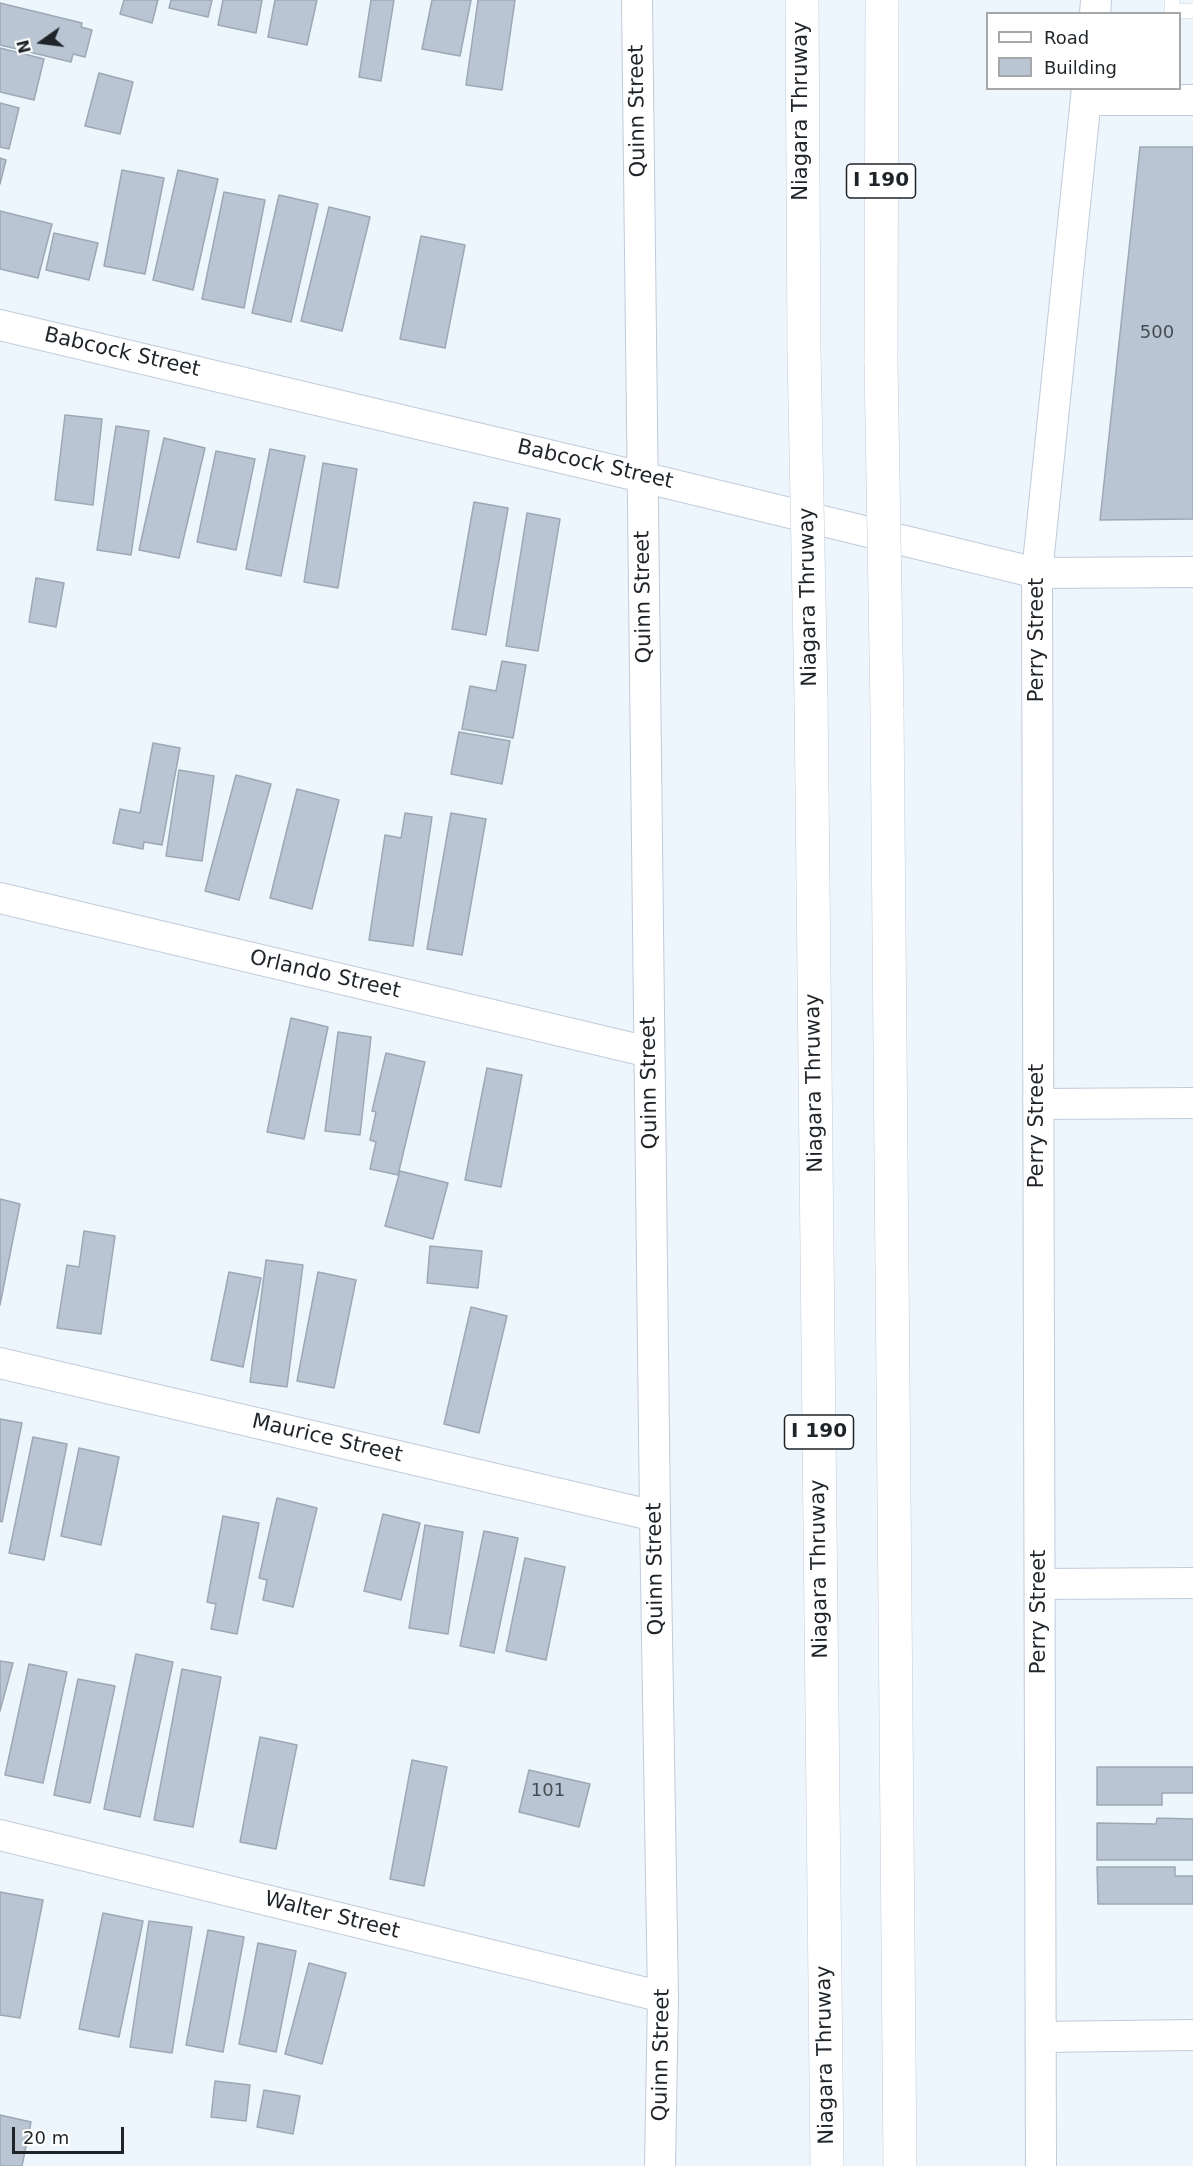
<!DOCTYPE html>
<html>
<head>
<meta charset="utf-8">
<style>
  body { margin:0 }
  #map { position:relative; width:1193px; height:2166px; overflow:hidden; background:#edf5fd; font-family:"DejaVu Sans",sans-serif }
  canvas { display:block }
  .legend { position:absolute; left:986px; top:12px; width:195px; height:78px; box-sizing:border-box; background:#fff; border:2px solid #a5a7a9; margin:0; padding:8px 10px; list-style:none; font-size:18px; color:#1f2429 }
  .legend li { display:flex; align-items:center; gap:12px; height:30px }
  .legend b { width:30px; border:2px solid #a5a7a9 }
  .north { position:absolute; left:12px; top:12px; width:60px; height:60px; -webkit-text-stroke:4px #fff; paint-order:stroke; rotate:256deg; font-size:16px; font-weight:700; line-height:24px; text-align:center; color:#1f2429 }
  .north::after { content:''; display:block; margin:auto; width:21px; height:27px; background:#1f2429; clip-path:polygon(50% 0,100% 100%,50% 72%,0 100%) }
  .scale { position:absolute; left:12px; top:2127px; width:112px; height:27px; box-sizing:border-box; border:3px solid #1f2429; border-top:0; padding-left:8px; font-size:18px; line-height:21px; white-space:nowrap; color:#1f2429; -webkit-text-stroke:4px #fff; paint-order:stroke }
</style>
</head>
<body>
<div id="map">
<canvas width="1193" height="2166"></canvas>
<ul class="legend">
<li><b style="height:8px;background:#fff"></b>Road</li>
<li><b style="height:16px;background:#b9c5d2"></b>Building</li>
</ul>
<div class="north">N</div>
<div class="scale">20 m</div>
</div>
<script>
const g = document.querySelector('canvas').getContext('2d');
g.lineJoin = 'round';
function fill(path, color) { g.fillStyle = color; g.fill(path, 'evenodd'); }
const shape = rows => new Path2D(rows.map(r => 'M' + r).join(''));
function strokePath(path, color, width, dash) { g.strokeStyle = color; g.lineWidth = width; g.lineCap = dash ? 'butt' : 'round'; g.setLineDash(dash || []); g.stroke(path); }
function write(font, color, halo, rows, align = 'center') {
  g.font = font + ' "DejaVu Sans",sans-serif'; g.lineWidth = 6; g.setLineDash([]); g.textBaseline = 'middle'; g.strokeStyle = halo; g.fillStyle = color; for (const [text, x, y, turn = 0] of rows) {
    g.save(); g.translate(x, y); g.rotate((+turn || 0) * Math.PI / 180); g.textAlign = isNaN(turn) ? turn : align; if (halo) g.strokeText(text, 0, 0); g.fillText(text, 0, 0); g.restore();
  }
}
const building = shape([
  [124,0,158,0,152,23,120,14,124,0],
  [171,0,212,0,208,17,169,8,171,0],
  [223,0,262,0,256,33,218,25,223,0],
  [275,0,317,0,307,45,268,37,275,0],
  [371,0,394,0,381,81,359,77,371,0],
  [432,0,471,0,460,56,422,49,432,0],
  [478,0,515,0,502,90,466,85,478,0],
  [0,3,82,23,81,27,92,30,85,57,73,54,71,62,0,45,0,3],
  [0,48,44,59,34,100,0,92,0,48],
  [99,73,133,82,120,134,85,126,99,73],
  [0,103,19,108,9,149,0,147,0,103],
  [1140,147,1193,147,1193,519,1100,520,1140,147],
  [0,158,6,160,0,184,0,158],
  [122,170,164,178,145,274,104,266,122,170],
  [178,170,218,179,193,290,153,280,178,170],
  [224,192,265,200,244,308,202,299,224,192],
  [279,195,318,204,291,322,252,313,279,195],
  [329,207,370,217,342,331,301,321,329,207],
  [0,211,52,224,38,278,0,269,0,211],
  [54,233,98,243,89,280,46,270,54,233],
  [421,236,465,245,445,348,400,339,421,236],
  [65,415,102,419,93,505,55,500,65,415],
  [116,426,149,431,131,555,97,550,116,426],
  [164,438,205,448,179,558,139,550,164,438],
  [270,449,305,456,281,576,246,569,270,449],
  [216,451,255,459,236,550,197,542,216,451],
  [323,463,357,469,338,588,304,582,323,463],
  [474,502,508,508,486,635,452,629,474,502],
  [527,513,560,519,538,651,506,646,527,513],
  [36,578,64,583,56,627,29,622,36,578],
  [502,661,526,665,513,738,462,729,470,686,496,691,502,661],
  [459,732,510,741,502,784,451,774,459,732],
  [153,743,180,748,162,845,144,842,143,849,113,843,120,809,140,813,153,743],
  [179,770,214,776,202,861,166,856,179,770],
  [236,775,271,784,239,900,205,891,236,775],
  [297,789,339,800,312,909,270,898,297,789],
  [405,813,432,817,413,946,369,940,385,835,401,838,405,813],
  [451,813,486,819,462,955,427,949,451,813],
  [291,1018,328,1027,304,1139,267,1132,291,1018],
  [338,1032,371,1037,360,1135,325,1131,338,1032],
  [386,1053,425,1062,398,1175,370,1169,376,1142,370,1140,376,1112,372,1111,386,1053],
  [487,1068,522,1075,501,1187,465,1180,487,1068],
  [400,1171,448,1183,433,1239,385,1226,400,1171],
  [0,1199,20,1204,0,1305,0,1199],
  [84,1231,115,1236,101,1334,57,1328,67,1265,79,1267,84,1231],
  [430,1246,482,1251,478,1288,427,1283,430,1246],
  [266,1260,303,1265,287,1387,250,1382,266,1260],
  [229,1272,261,1278,243,1367,211,1360,229,1272],
  [318,1272,356,1280,334,1388,297,1381,318,1272],
  [471,1307,507,1316,479,1433,444,1424,471,1307],
  [0,1419,22,1423,2,1522,0,1521,0,1419],
  [33,1437,67,1444,44,1560,9,1553,33,1437],
  [79,1448,119,1457,101,1545,61,1536,79,1448],
  [277,1498,317,1508,293,1607,263,1600,267,1580,259,1578,277,1498],
  [383,1514,420,1523,401,1600,364,1591,383,1514],
  [223,1516,259,1523,237,1634,211,1629,216,1604,207,1602,223,1516],
  [425,1525,463,1532,448,1634,409,1628,425,1525],
  [484,1531,518,1538,494,1653,460,1646,484,1531],
  [525,1558,565,1567,546,1660,506,1651,525,1558],
  [136,1654,173,1662,140,1817,104,1809,136,1654],
  [0,1661,13,1663,0,1711,0,1661],
  [29,1664,67,1672,43,1783,5,1775,29,1664],
  [182,1669,221,1677,193,1827,154,1820,182,1669],
  [78,1679,115,1686,90,1803,54,1795,78,1679],
  [260,1737,297,1745,276,1849,240,1842,260,1737],
  [412,1760,447,1767,424,1886,390,1879,412,1760],
  [1097,1767,1193,1767,1193,1793,1162,1793,1162,1805,1097,1805,1097,1767],
  [529,1770,590,1784,579,1827,519,1812,529,1770],
  [1157,1818,1193,1819,1193,1860,1097,1860,1097,1823,1156,1824,1157,1818],
  [1097,1867,1175,1867,1175,1876,1193,1876,1193,1904,1098,1904,1097,1867],
  [0,1892,43,1900,20,2018,0,2015,0,1892],
  [103,1913,143,1921,119,2037,79,2029,103,1913],
  [149,1921,192,1927,172,2053,130,2047,149,1921],
  [208,1930,244,1937,223,2052,186,2045,208,1930],
  [258,1943,296,1951,276,2052,239,2044,258,1943],
  [309,1963,346,1973,322,2064,285,2054,309,1963],
  [215,2081,250,2085,246,2121,211,2117,215,2081],
  [264,2090,300,2096,293,2134,257,2127,264,2090],
  [0,2115,31,2122,22,2166,0,2166,0,2115]
]);
const service = shape([
  [1172,0,1172,11,1193,11]
]);
const minor = shape([
  [637,0,655,1516,663,1997,660,2166],
  [1095,14,1096,0],
  [1086,100,1193,100],
  [0,325,642,477,1037,573,1193,572],
  [0,898,649,1052],
  [1038,1104,1193,1103],
  [0,1363,655,1516],
  [1040,1584,1193,1583],
  [0,1835,663,1997],
  [1041,2037,1193,2035],
  [1041,2166,1037,573,1087,88]
]);
const motorway = shape([
  [802,0,804,351],
  [881,363,882,0],
  [811,698,827,2166],
  [887,709,900,2166]
]);
const motorwayBridge = shape([
  [804,351,811,698],
  [881,363,887,709]
]);
const numberNames = [
  ["500",1157,333],
  ["101",548,1791]
];
const shields = [
  [881,181,69],
  [819,1432,69]
];
const shieldNames = [
  ["I 190",881,181],
  ["I 190",819,1432]
];
const streetNames = [
  ["Quinn Street",638,111,-91],
  ["Niagara Thruway",802,111,-90],
  ["Babcock Street",122,353,13],
  ["Babcock Street",595,465,13],
  ["Quinn Street",644,597,-91],
  ["Niagara Thruway",809,597,-91],
  ["Perry Street",1038,640,-90],
  ["Orlando Street",325,975,13],
  ["Quinn Street",650,1083,-91],
  ["Niagara Thruway",815,1083,-91],
  ["Perry Street",1038,1126,-90],
  ["Maurice Street",327,1439,13],
  ["Quinn Street",656,1569,-91],
  ["Niagara Thruway",820,1569,-91],
  ["Perry Street",1040,1612,-90],
  ["Walter Street",332,1916,14],
  ["Quinn Street",662,2055,-89],
  ["Niagara Thruway",826,2055,-91]
];
fill(building, '#b9c5d2');
strokePath(building, '#9da8b5', 1.5);
strokePath(service, '#c0ccda', 16);
strokePath(minor, '#c0ccda', 32);
strokePath(motorway, '#c0ccda', 34);
strokePath(service, '#fff', 15);
strokePath(minor, '#fff', 30);
strokePath(motorway, '#fff', 33);
strokePath(motorwayBridge, '#c0ccda', 34, []);
strokePath(motorwayBridge, '#fff', 33);
write('18px', '#464c53', null, numberNames);
for (const [x, y, w] of shields) { const box = new Path2D(); box.roundRect(x - w / 2, y - 17, w, 34, 4.5); g.fillStyle = '#fff'; g.fill(box); strokePath(box, '#1f2429', 1.5); }
write('bold 20px', '#1f2429', null, shieldNames);
write('21px', '#1f2429', '#fff', streetNames);
</script>
</body>
</html>
